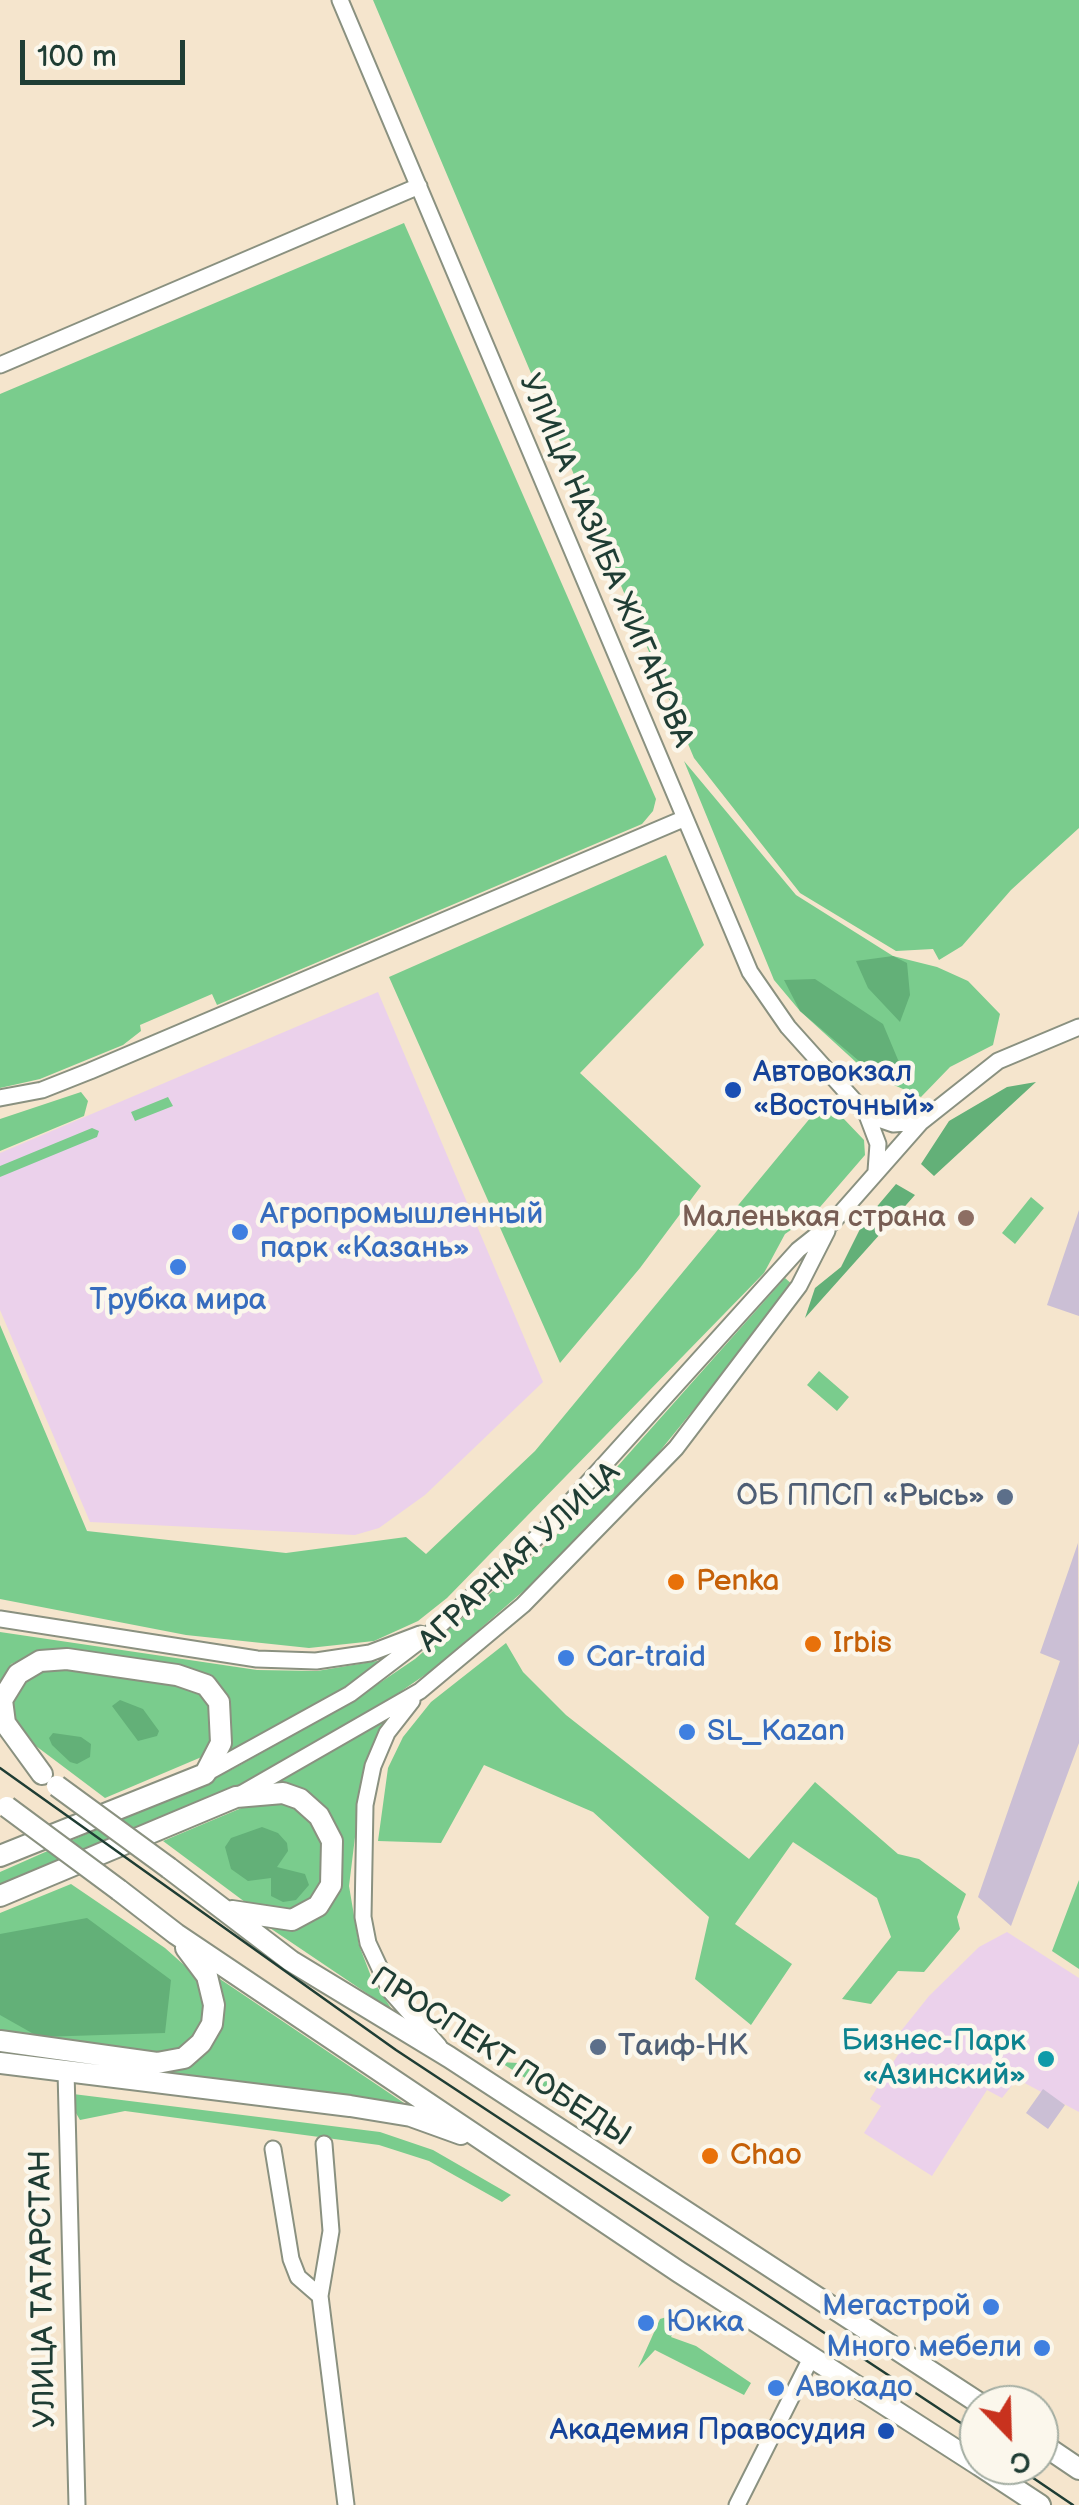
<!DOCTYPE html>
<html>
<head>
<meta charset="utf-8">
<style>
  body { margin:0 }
  #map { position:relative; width:1079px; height:2505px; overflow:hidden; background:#f5e5cd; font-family:"Balsamiq Sans",sans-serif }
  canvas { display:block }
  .north { position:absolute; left:959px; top:2385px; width:100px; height:100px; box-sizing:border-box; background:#fbf7ec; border:2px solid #a3ada2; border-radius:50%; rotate:157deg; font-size:28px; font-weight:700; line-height:40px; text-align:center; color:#1f3d34 }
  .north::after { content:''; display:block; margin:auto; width:35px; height:45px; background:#c8321e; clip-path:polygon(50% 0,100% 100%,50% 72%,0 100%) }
  .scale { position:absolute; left:20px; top:40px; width:165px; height:45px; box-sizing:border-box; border:5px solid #1f3d34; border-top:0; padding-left:12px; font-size:30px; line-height:35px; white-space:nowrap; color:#1f3d34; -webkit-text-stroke:8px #fbf7ec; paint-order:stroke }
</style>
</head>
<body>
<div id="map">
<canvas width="1079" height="2505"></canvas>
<div class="north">С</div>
<div class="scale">100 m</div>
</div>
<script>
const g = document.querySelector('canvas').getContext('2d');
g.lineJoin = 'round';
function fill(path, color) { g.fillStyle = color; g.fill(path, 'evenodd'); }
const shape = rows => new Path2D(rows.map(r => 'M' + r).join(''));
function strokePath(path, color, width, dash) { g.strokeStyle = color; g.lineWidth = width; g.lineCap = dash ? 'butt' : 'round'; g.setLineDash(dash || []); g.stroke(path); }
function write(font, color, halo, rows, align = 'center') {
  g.font = font + ' "Balsamiq Sans",sans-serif'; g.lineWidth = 9; g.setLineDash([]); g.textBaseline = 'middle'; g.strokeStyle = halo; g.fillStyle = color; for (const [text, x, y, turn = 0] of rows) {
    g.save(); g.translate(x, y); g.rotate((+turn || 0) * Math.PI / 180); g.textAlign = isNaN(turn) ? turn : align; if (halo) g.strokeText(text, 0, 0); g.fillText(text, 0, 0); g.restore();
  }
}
const built = shape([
  [378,992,543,1382,425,1495,379,1528,355,1535,90,1522,0,1310,0,1153],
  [1007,1932,1079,1978,1079,2112,1017,2079,1002,2098,987,2090,932,2176,864,2133,881,2106,870,2099,906,2042,897,2036,929,1996,979,1947]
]);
const industrial = shape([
  [1079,1210,1079,1316,1047,1305],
  [1078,1543,1079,1743,1011,1926,978,1897,1060,1661,1040,1653],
  [1043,2089,1065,2105,1048,2129,1026,2113]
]);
const green = shape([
  [373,0,1079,0,1079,828,1011,890,962,946,939,960,933,949,896,951,800,893,694,758],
  [404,223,656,799,653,811,642,824,217,1005,212,994,140,1025,141,1031,123,1045,40,1079,0,1088,0,394],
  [684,761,796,895,893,956,937,967,968,981,1000,1014,993,1045,950,1067,921,1097,869,1074,800,1011,774,980],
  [666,855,704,945,580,1073,701,1186,640,1268,560,1363,389,977],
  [81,1092,88,1101,84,1116,0,1151,0,1119],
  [168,1097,173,1106,135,1121,131,1112],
  [831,1113,843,1118,864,1140,865,1155,814,1214,785,1234,764,1273,447,1598,418,1621,374,1641,309,1648,186,1635,0,1599,0,1325,87,1531,286,1553,406,1537,426,1554,535,1451,811,1117],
  [92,1128,99,1131,97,1137,0,1177,0,1166],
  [1031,1197,1044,1208,1015,1244,1002,1233],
  [785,1278,794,1286,638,1478,535,1581,435,1668,365,1716,243,1784,0,1889,0,1872,233,1769,350,1703,415,1659,552,1540],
  [819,1371,849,1397,837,1411,807,1385],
  [0,1632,257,1670,317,1671,389,1659,321,1704,228,1756,232,1730,226,1696,38,1653,11,1664,0,1686],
  [506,1643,523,1672,566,1715,749,1859,815,1782,898,1854,919,1859,966,1894,957,1917,960,1929,924,1972,898,1971,871,2004,842,1999,891,1937,877,1898,793,1842,735,1924,792,1964,751,2025,695,1979,709,1917,593,1812,484,1765,441,1843,378,1841,388,1768,403,1737,431,1702],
  [65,1666,173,1684,208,1696,216,1713,211,1753,105,1798,24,1737,8,1701,23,1678,42,1668],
  [388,1716,363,1772,349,1886,359,1945,372,1979,393,2011,264,1924,337,1887,316,1804,262,1789],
  [282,1803,310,1814,326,1837,329,1862,315,1903,293,1913,249,1905,163,1841,251,1804],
  [1079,1880,1079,1969,1052,1951],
  [71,1884,165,1948,203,1982,208,2017,183,2052,159,2057,0,2037,0,1913],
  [217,1977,407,2105,0,2058,0,2049,163,2069,223,2008],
  [500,2062,536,2064,593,2102,610,2132],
  [73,2094,380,2132,433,2150,511,2195,502,2202,429,2161,379,2145,125,2111,80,2120,73,2108],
  [670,2316,678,2323,671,2337,696,2346,751,2383,744,2395,655,2350,638,2368,660,2319]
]);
const forest = shape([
  [893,956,907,963,910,995,900,1022,868,988,856,961],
  [815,979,883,1024,901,1067,885,1083,800,1011,784,980],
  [1036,1082,934,1176,921,1164,949,1121,1007,1087],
  [896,1184,915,1195,805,1318,815,1288,841,1267,863,1223],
  [120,1700,143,1709,159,1731,157,1736,138,1741,112,1706],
  [53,1733,81,1737,91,1744,90,1757,77,1764,70,1762,52,1745,49,1738],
  [262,1827,278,1833,287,1843,288,1851,277,1867,305,1874,309,1885,296,1900,283,1902,271,1896,271,1878,248,1881,231,1869,225,1847,231,1838],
  [87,1918,171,1980,165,2033,39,2037,0,2015,0,1934]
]);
const minor = shape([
  [340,0,750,972,788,1027,867,1115,878,1144,876,1171],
  [0,365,419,186],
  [0,1098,42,1090,90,1071,683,819],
  [867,1115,893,1124,921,1122],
  [0,1619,257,1659,316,1661,370,1653,420,1634],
  [412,1701,387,1733,373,1766,365,1805,363,1917,368,1943,391,1992,439,2046],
  [205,1774,350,1694,438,1627,546,1529,798,1250,832,1223,921,1122,998,1061,1079,1027],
  [239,1795,420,1691,523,1605,676,1448,799,1286,827,1231],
  [66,2071,77,2505],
  [273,2149,291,2259,298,2277,320,2296,346,2505],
  [320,2296,331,2231,324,2144],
  [737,2505,811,2358]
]);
const major = shape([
  [0,1856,205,1774,221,1743,219,1702,206,1685,177,1675,67,1659,40,1661,18,1674,2,1700,5,1723,42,1774],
  [169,1868,291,1961,449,2057,982,2405],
  [119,1890,176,1934,679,2272,979,2465],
  [0,1896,236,1797,283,1793,300,1799,319,1816,332,1841,331,1885,318,1906,292,1920,232,1911],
  [0,2041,157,2063,184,2058,201,2043,212,2024,214,2005,207,1976,186,1948],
  [0,2063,350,2106,411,2116,461,2134],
  [1039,2442,1079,2469],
  [979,2465,1040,2505]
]);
const tram = shape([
  [0,1768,396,2050,979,2435],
  [1014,2465,1073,2505]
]);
const majorBridge = shape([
  [57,1786,169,1868],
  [7,1807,119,1890]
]);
const markers = [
  [733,1090,10,"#1a4fb4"],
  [966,1218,10,"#8d6e63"],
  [240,1232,10,"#3f7fe0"],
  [178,1267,10,"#3f7fe0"],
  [1005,1497,10,"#5c6f8a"],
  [676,1582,10,"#e8710a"],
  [813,1644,10,"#e8710a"],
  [566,1658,10,"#3f7fe0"],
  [687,1732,10,"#3f7fe0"],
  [598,2047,10,"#5c6f8a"],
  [1046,2059,10,"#0f9aa8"],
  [710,2156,10,"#e8710a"],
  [991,2307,10,"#3f7fe0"],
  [646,2323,10,"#3f7fe0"],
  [1042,2348,10,"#3f7fe0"],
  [776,2388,10,"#3f7fe0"],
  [886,2431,10,"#1a4fb4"]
];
const streetNames = [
  ["УЛИЦА НАЗИБА ЖИГАНОВА",605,561,67],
  ["АГРАРНАЯ УЛИЦА",520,1558,-43],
  ["ПРОСПЕКТ ПОБЕДЫ",500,2058,33],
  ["УЛИЦА ТАТАРСТАН",44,2289,-91]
];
const transitNames = [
  ["Автовокзал",753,1073],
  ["«Восточный»",753,1107],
  ["Академия Правосудия",866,2431,"right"]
];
const shopNames = [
  ["Агропромышленный",260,1215],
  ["парк «Казань»",260,1249],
  ["Трубка мира",178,1301,"center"],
  ["Car-traid",586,1658],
  ["SL_Kazan",707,1732],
  ["Мегастрой",971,2307,"right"],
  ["Юкка",666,2323],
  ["Много мебели",1022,2348,"right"],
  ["Авокадо",796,2388]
];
const educationNames = [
  ["Маленькая страна",946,1218]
];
const serviceNames = [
  ["ОБ ППСП «Рысь»",985,1497],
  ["Таиф-НК",618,2047,"left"]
];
const foodNames = [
  ["Penka",696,1582],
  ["Irbis",833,1644],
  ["Chao",730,2156]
];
const cultureNames = [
  ["Бизнес-Парк",1026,2042],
  ["«Азинский»",1026,2076]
];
fill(built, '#ebd1eb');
fill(industrial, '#cbbfd5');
fill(green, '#7acc8d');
fill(forest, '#63b078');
strokePath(minor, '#8a9180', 19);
strokePath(major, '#8a9180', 24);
strokePath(minor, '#fff', 15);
strokePath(major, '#fff', 20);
strokePath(tram, '#1f3d34', 2.5);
strokePath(majorBridge, '#8a9180', 24, []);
strokePath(majorBridge, '#fff', 20);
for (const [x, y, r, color] of markers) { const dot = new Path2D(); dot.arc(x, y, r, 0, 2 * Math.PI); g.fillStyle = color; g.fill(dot); strokePath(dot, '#fbf7ec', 4); }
write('30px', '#1f3d34', '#fbf7ec', streetNames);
write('30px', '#164399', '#fbf7ec', transitNames, 'left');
write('30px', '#366cbe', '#fbf7ec', shopNames, 'left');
write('30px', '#785e54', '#fbf7ec', educationNames, 'right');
write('30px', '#4e5e75', '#fbf7ec', serviceNames, 'right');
write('30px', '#c56008', '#fbf7ec', foodNames, 'left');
write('30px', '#0d838f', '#fbf7ec', cultureNames, 'right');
</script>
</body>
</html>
